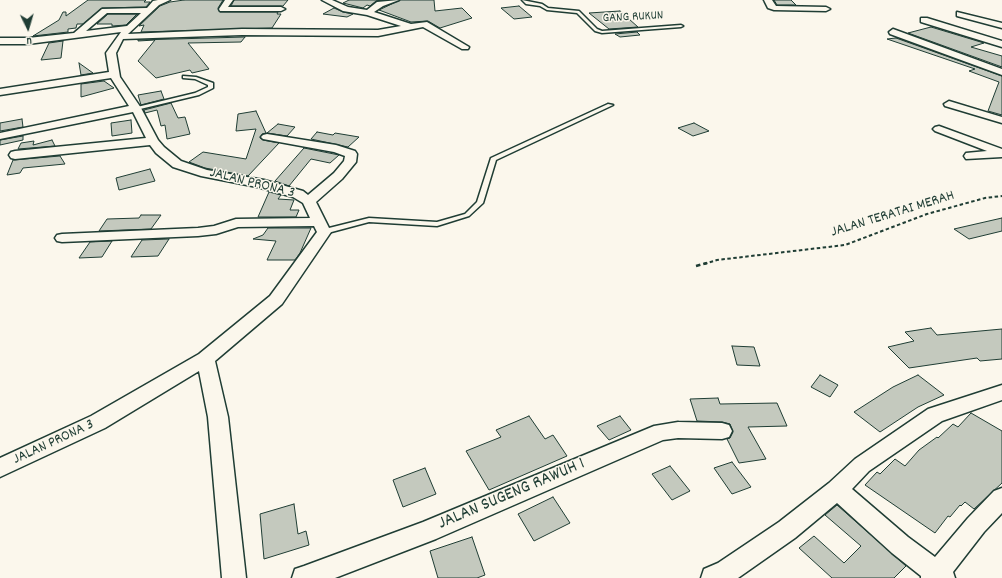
<!DOCTYPE html>
<html>
<head>
<meta charset="utf-8">
<style>
  body { margin:0 }
  #map { position:relative; width:1002px; height:578px; overflow:hidden; background:#fbf7ec; font-family:Dekko,sans-serif }
  canvas { display:block }
  .north { position:absolute; left:8px; top:8px; width:40px; height:40px; -webkit-text-stroke:3px #fbf7ec; paint-order:stroke; rotate:175deg; font-size:11px; font-weight:700; line-height:16px; text-align:center; color:#1f3d34 }
  .north::after { content:''; display:block; margin:auto; width:14px; height:18px; background:#1f3d34; clip-path:polygon(50% 0,100% 100%,50% 72%,0 100%) }
</style>
</head>
<body>
<div id="map">
<canvas width="1002" height="578"></canvas>
<div class="north">U</div>
</div>
<script>
const g = document.querySelector('canvas').getContext('2d');
g.lineJoin = 'round';
function fill(path, color) { g.fillStyle = color; g.fill(path, 'evenodd'); }
const shape = rows => new Path2D(rows.map(r => 'M' + r).join(''));
function strokePath(path, color, width, dash) { g.strokeStyle = color; g.lineWidth = width; g.lineCap = dash ? 'butt' : 'round'; g.setLineDash(dash || []); g.stroke(path); }
function write(font, color, halo, rows, align = 'center') {
  g.font = font + ' Dekko,sans-serif'; g.lineWidth = 3; g.setLineDash([]); g.textBaseline = 'middle'; g.strokeStyle = halo; g.fillStyle = color; for (const [text, x, y, turn = 0] of rows) {
    g.save(); g.translate(x, y); g.rotate((+turn || 0) * Math.PI / 180); g.textAlign = isNaN(turn) ? turn : align; if (halo) g.strokeText(text, 0, 0); g.fillText(text, 0, 0); g.restore();
  }
}
const building = shape([
  [88,0,146,0,144,2,150,2,146,7,102,8,83,24,77,24,76,28,68,29,68,32,33,36,59,20,63,12,66,12,66,16,88,0],
  [184,0,223,0,218,8,220,12,278,12,277,14,281,14,272,28,141,32,144,25,139,26,160,6,170,2,184,0],
  [234,0,288,0,283,6,231,6,234,0],
  [349,0,382,0,376,1,370,6,367,5,363,8,343,3,349,0],
  [400,0,434,0,435,11,462,8,472,18,440,28,428,21,411,22,379,10,400,0],
  [774,0,791,0,796,5,777,5,774,0],
  [519,6,532,17,514,19,501,8,519,6],
  [334,8,343,12,353,14,347,17,323,14,334,8],
  [620,11,638,27,609,29,589,13,620,11],
  [108,14,137,14,126,25,112,26,112,24,97,24,108,14],
  [931,27,984,43,971,47,1002,56,1002,67,908,33,931,27],
  [637,32,640,35,620,37,615,34,637,32],
  [245,37,241,42,188,43,209,69,192,73,190,70,156,78,138,61,155,40,138,41,138,40,245,37],
  [896,38,1002,76,1002,115,988,111,999,82,969,71,975,69,887,39,896,38],
  [63,41,61,58,41,60,49,43,63,41],
  [79,63,93,73,81,75,79,63],
  [104,81,114,88,81,97,81,84,104,81],
  [161,91,164,99,141,105,138,95,161,91],
  [171,103,178,118,185,117,190,134,167,139,165,125,161,126,157,110,145,113,144,110,171,103],
  [256,111,266,133,262,134,260,138,263,140,279,143,248,176,205,168,189,162,203,152,246,159,256,129,236,131,238,114,256,111],
  [22,119,23,127,0,131,0,123,22,119],
  [131,120,132,133,112,136,111,123,131,120],
  [694,123,709,131,693,136,678,128,694,123],
  [278,124,295,127,287,136,267,133,278,124],
  [317,132,333,135,335,133,359,137,348,147,311,139,317,132],
  [23,136,23,140,0,145,0,140,23,136],
  [52,140,55,146,18,149,21,143,34,141,33,145,52,140],
  [304,148,339,155,330,163,311,159,289,186,275,181,304,148],
  [60,156,65,164,23,168,20,173,7,175,13,160,60,156],
  [150,169,155,181,119,190,116,178,150,169],
  [269,192,281,195,278,199,294,200,290,210,299,210,296,217,258,217,269,192],
  [141,215,161,215,151,229,99,231,107,219,139,218,141,215],
  [1002,218,1002,231,969,239,954,229,1002,218],
  [268,228,311,228,300,253,295,260,267,260,276,241,253,239,263,235,268,228],
  [169,239,158,256,131,257,142,240,169,239],
  [112,241,102,257,79,258,90,242,112,241],
  [931,328,937,335,1002,329,1002,359,980,361,977,358,909,368,888,347,914,341,905,332,931,328],
  [732,346,754,347,760,366,737,365,732,346],
  [820,375,838,385,830,397,811,387,820,375],
  [918,375,944,395,918,407,880,432,854,412,893,387,918,375],
  [718,398,720,404,777,403,787,426,748,427,766,459,739,463,727,439,730,438,733,432,730,424,722,422,697,421,690,399,718,398],
  [971,413,1002,431,1002,483,974,509,965,502,961,506,960,505,950,517,948,516,935,533,865,485,877,472,880,474,895,459,905,466,919,450,937,437,938,438,953,424,958,427,971,413],
  [529,416,545,439,553,435,567,456,489,490,466,451,501,437,496,430,529,416],
  [620,416,631,430,609,440,597,426,620,416],
  [732,462,751,487,732,494,714,468,732,462],
  [670,466,690,491,672,500,652,474,670,466],
  [425,468,436,494,403,507,393,480,425,468],
  [553,497,570,523,534,541,518,514,553,497],
  [294,504,298,534,306,531,309,545,264,559,260,514,294,504],
  [837,505,906,566,894,578,832,578,799,548,814,536,844,563,861,546,825,515,837,505],
  [472,537,485,575,477,578,438,578,430,551,472,537]
]);
const pathFar1 = shape([
  [704,264,717,260,845,245,927,214,985,198,1002,196]
]);
const path = shape([
  [696,266,707,263]
]);
const lane = shape([
  [522,0,542,4,548,8,579,11,597,29,602,31,681,25,683,26,681,27,602,33,595,31,577,13,547,10,540,6,526,4,522,0],
  [183,76,196,77,213,83,213,88,199,95,136,110,133,108,195,93,208,87,208,85,195,79,183,78,183,76],
  [608,104,613,105,496,160,483,203,469,216,437,226,369,222,324,234,320,232,321,230,369,218,437,222,465,214,477,202,491,158,608,104]
]);
const street = shape([
  [158,0,170,0,159,5,128,34,242,29,378,30,401,26,367,15,343,11,322,0,332,0,348,7,367,10,377,2,399,0,383,6,374,12,411,24,427,22,469,47,468,49,462,49,423,27,378,36,242,35,123,39,116,53,120,77,141,108,158,140,164,147,181,161,207,170,264,180,303,191,308,195,334,173,344,161,345,156,334,152,263,139,261,137,263,135,267,134,336,145,355,151,357,154,356,162,342,179,316,202,331,232,282,304,215,361,228,417,246,578,222,578,208,417,199,371,105,428,0,477,0,458,91,416,199,354,270,296,317,232,314,226,238,227,216,234,198,236,62,242,57,241,55,238,57,235,62,234,198,228,214,226,236,219,310,218,303,203,293,197,257,187,201,176,173,167,156,153,150,145,15,159,11,158,9,155,11,152,15,151,146,138,133,112,0,139,0,133,129,106,111,78,0,95,0,89,109,72,106,53,121,32,28,44,0,44,0,38,28,38,74,33,102,9,147,8,153,1,158,0],
  [107,13,141,13,127,26,86,31,107,13],
  [225,0,233,0,228,7,281,7,285,9,281,11,220,11,219,9,225,0],
  [764,0,772,0,776,6,826,7,830,9,826,11,774,10,768,8,764,0],
  [957,12,1002,23,1002,28,957,16,957,12],
  [921,18,927,18,1002,41,1002,47,921,22,921,18],
  [893,29,1002,69,1002,75,890,34,889,32,893,29],
  [949,101,1002,117,1002,123,945,106,944,104,949,101],
  [939,126,1002,149,1002,157,966,159,964,156,966,153,987,151,935,131,933,129,935,127,939,126],
  [1002,385,1002,400,942,421,869,471,852,489,908,537,935,557,968,518,994,491,1002,488,1002,513,984,532,953,572,955,578,921,578,921,576,892,553,837,503,795,538,738,578,701,578,704,569,718,563,779,522,829,483,855,459,928,409,1002,385],
  [678,422,722,423,729,425,732,431,729,437,722,439,678,438,663,440,436,539,335,578,292,578,295,569,304,566,423,522,654,426,678,422]
]);
const farStreetnames = [
  ["GANG RUKUN",633,18,-3]
];
const streetNames = [
  ["JALAN PRONA 3",252,184,14],
  ["JALAN TERATAI MERAH",893,215,-17],
  ["JALAN PRONA 3",54,443,-25]
];
const nearStreetnames = [
  ["JALAN SUGENG RAWUH 1",512,495,-23]
];
fill(building, '#c4c9be');
strokePath(building, '#1f3d34', 1);
strokePath(lane, '#1f3d34', 3);
strokePath(street, '#1f3d34', 3);
strokePath(pathFar1, '#1f3d34', 2, [3.5, 2.5]);
strokePath(path, '#1f3d34', 2.5, [4.5, 3]);
fill(lane, '#fbf7ec');
fill(street, '#fbf7ec');
write('13px', '#1f3d34', '#fbf7ec', farStreetnames);
write('15px', '#1f3d34', '#fbf7ec', streetNames);
write('18px', '#1f3d34', '#fbf7ec', nearStreetnames);
</script>
</body>
</html>
